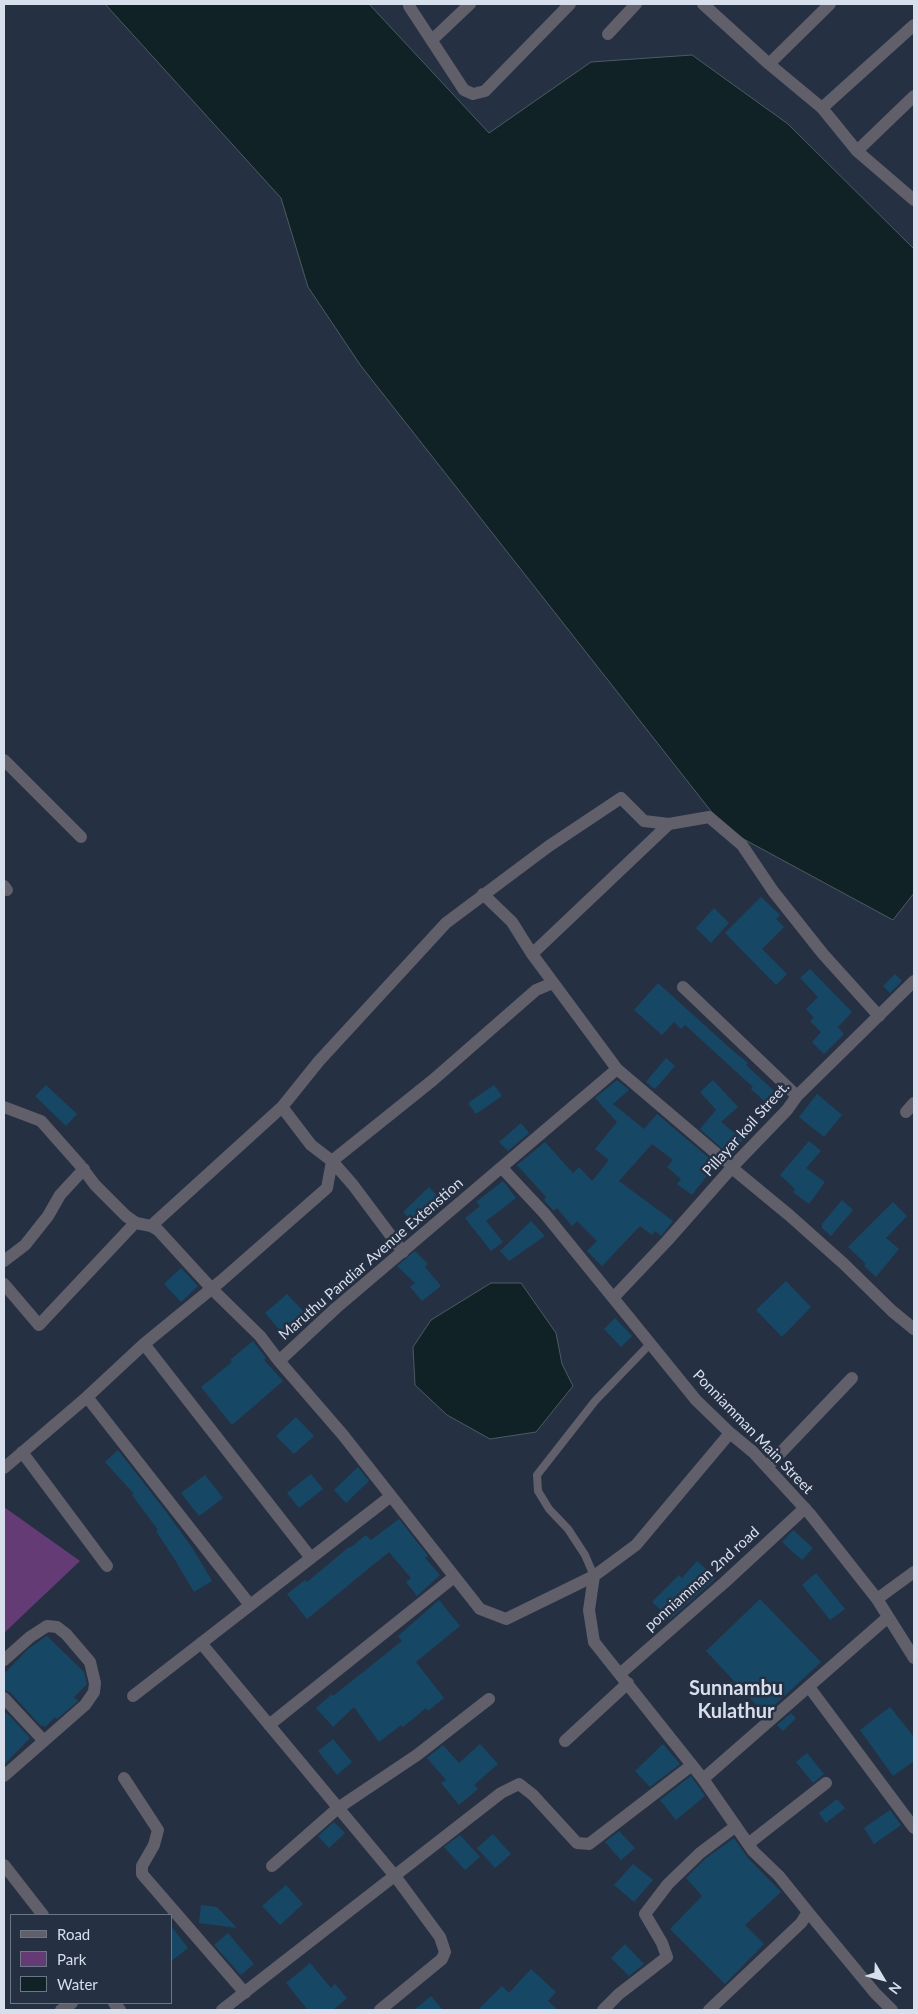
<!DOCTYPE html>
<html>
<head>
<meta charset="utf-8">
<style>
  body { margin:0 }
  #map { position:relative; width:918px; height:2014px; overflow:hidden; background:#263043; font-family:Lato,sans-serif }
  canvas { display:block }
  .frame { position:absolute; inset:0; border:5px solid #d8dfec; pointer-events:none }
  .legend { position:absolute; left:10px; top:1914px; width:162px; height:90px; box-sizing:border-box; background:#263043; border:1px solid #6d7687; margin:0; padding:6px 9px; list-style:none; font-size:15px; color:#d8dfec }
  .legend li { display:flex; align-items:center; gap:10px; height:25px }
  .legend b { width:25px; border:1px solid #6d7687 }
  .north { position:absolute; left:858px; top:1954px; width:50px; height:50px; -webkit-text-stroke:4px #263043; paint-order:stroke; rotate:127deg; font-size:14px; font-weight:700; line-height:20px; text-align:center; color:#d8dfec }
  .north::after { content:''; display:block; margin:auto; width:18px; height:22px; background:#d8dfec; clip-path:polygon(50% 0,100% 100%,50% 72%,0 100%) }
</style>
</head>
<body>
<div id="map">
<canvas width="918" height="2014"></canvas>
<div class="frame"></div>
<ul class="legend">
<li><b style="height:6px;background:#605f6a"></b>Road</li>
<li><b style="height:14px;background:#643b75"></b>Park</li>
<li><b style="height:14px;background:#102225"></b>Water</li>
</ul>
<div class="north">N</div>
</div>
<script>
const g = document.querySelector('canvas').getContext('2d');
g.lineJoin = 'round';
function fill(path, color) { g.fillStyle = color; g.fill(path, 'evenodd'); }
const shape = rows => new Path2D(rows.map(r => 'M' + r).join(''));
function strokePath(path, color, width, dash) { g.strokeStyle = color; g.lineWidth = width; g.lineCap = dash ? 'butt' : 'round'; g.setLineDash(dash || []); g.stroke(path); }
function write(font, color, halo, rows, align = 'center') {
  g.font = font + ' Lato,sans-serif'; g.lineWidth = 5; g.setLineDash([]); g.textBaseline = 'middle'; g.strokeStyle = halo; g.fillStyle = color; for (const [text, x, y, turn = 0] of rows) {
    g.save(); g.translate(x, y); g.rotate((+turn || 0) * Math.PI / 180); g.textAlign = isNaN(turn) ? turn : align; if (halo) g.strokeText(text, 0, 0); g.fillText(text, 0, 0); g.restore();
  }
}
const green = shape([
  [4,1507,80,1561,4,1633]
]);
const water = shape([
  [105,4,369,4,489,133,591,62,692,55,788,124,914,249,914,893,893,920,725,829,361,366,308,287,281,198,105,4],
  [491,1283,521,1283,556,1333,562,1364,573,1386,536,1432,490,1439,447,1415,415,1385,413,1347,431,1320,491,1283]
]);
const building = shape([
  [761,897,780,915,776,919,784,927,762,949,787,974,776,985,725,933],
  [714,908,729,923,711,943,696,928],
  [810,969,852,1012,838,1027,844,1034,824,1054,812,1042,821,1032,810,1021,814,1018,806,1009,818,997,800,978],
  [895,974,902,981,890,993,883,986],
  [658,983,732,1050,748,1063,746,1065,774,1091,764,1101,751,1089,753,1087,685,1025,681,1029,674,1022,662,1035,634,1010],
  [666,1058,675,1066,655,1089,646,1082],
  [617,1080,629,1090,613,1104,644,1129,657,1114,716,1164,692,1195,677,1184,681,1179,667,1167,673,1160,652,1144,619,1181,673,1221,661,1236,655,1231,652,1235,640,1226,602,1266,587,1251,597,1241,577,1221,572,1226,557,1208,554,1211,544,1200,546,1197,517,1165,545,1142,573,1173,579,1167,592,1181,609,1160,595,1149,617,1122,595,1098],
  [713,1080,738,1107,721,1122,743,1140,733,1152,728,1148,725,1151,700,1129,716,1110,700,1092],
  [46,1085,77,1114,66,1126,35,1096],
  [494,1085,502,1096,476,1114,468,1103],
  [817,1094,842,1115,824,1137,799,1117],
  [521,1123,529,1133,508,1151,499,1142],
  [809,1141,821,1151,806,1168,825,1182,809,1204,793,1192,795,1189,780,1175],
  [503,1181,516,1198,486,1221,503,1242,491,1251,465,1218,480,1206,476,1202],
  [429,1187,442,1201,415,1226,403,1212],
  [842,1200,853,1210,831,1236,822,1228,822,1224],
  [893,1202,907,1216,886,1238,899,1249,876,1277,864,1266,866,1264,848,1247],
  [531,1221,545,1236,509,1261,500,1251],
  [415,1251,428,1264,425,1267,441,1286,422,1301,410,1287,415,1283,397,1266],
  [181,1268,198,1286,181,1302,164,1284],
  [786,1281,811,1307,782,1337,756,1310],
  [287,1294,305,1313,282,1333,265,1313],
  [615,1318,632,1336,621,1347,604,1329],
  [253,1341,266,1358,264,1360,283,1381,232,1425,201,1387,232,1362,230,1360],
  [296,1417,314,1436,294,1454,276,1436],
  [118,1450,164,1509,193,1549,212,1581,194,1592,175,1560,156,1531,158,1530,132,1495,134,1494,105,1462],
  [358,1467,369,1481,346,1503,334,1490],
  [311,1474,323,1489,299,1508,287,1493],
  [205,1475,223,1498,199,1516,181,1493],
  [399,1519,428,1556,425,1558,440,1575,417,1596,406,1582,411,1578,389,1552,307,1619,287,1594,305,1580,307,1582,349,1547,350,1548,366,1535,371,1540],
  [793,1530,813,1548,802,1560,782,1542],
  [697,1561,716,1578,670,1619,652,1602,679,1575,682,1578],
  [816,1573,845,1609,830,1620,802,1585],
  [760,1599,821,1662,765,1714,706,1651],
  [439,1600,460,1626,416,1662,444,1698,428,1711,426,1708,403,1727,401,1725,379,1742,354,1707,333,1727,316,1708,332,1694,333,1696,402,1641,398,1636],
  [47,1636,84,1672,87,1684,74,1697,78,1701,57,1719,55,1717,45,1727,43,1725,41,1726,10,1692,4,1690,4,1674,28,1649],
  [890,1707,914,1737,914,1761,893,1776,860,1730],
  [7,1713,30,1738,4,1765,4,1716],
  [791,1713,796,1718,783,1731,777,1725],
  [333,1739,352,1762,337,1775,318,1751],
  [480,1744,498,1764,474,1785,478,1789,459,1805,441,1783,446,1780,427,1758,443,1745,459,1763],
  [663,1744,680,1764,650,1787,635,1771],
  [807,1753,824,1774,813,1783,796,1762],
  [691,1776,705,1796,676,1820,660,1800],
  [837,1799,845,1808,826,1823,819,1813],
  [890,1810,901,1825,874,1844,864,1828],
  [334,1822,345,1833,329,1848,318,1836],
  [619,1831,635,1848,621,1860,605,1842],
  [493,1834,511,1854,495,1868,477,1848],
  [460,1835,480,1857,465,1870,444,1847],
  [734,1838,747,1857,781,1892,745,1925,764,1944,725,1984,670,1929,702,1896,686,1878,705,1859],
  [633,1864,653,1880,634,1902,614,1885],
  [286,1885,303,1904,280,1925,262,1906],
  [201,1905,217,1907,237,1928,199,1923],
  [171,1926,188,1948,171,1961],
  [228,1933,254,1964,241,1975,214,1945],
  [625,1944,644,1964,629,1976,611,1958],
  [310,1963,331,1988,335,1984,347,1998,333,2010,308,2010,286,1983],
  [531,1969,556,1992,548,2001,558,2010,478,2010,502,1986,509,1993],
  [431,1996,443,2010,414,2010]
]);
const service = shape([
  [594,1576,585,1555,568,1529,549,1509,538,1491,537,1475,595,1401,650,1344]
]);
const minor = shape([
  [703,4,769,64,822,108,857,151,914,200],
  [409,6,464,90,473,94,485,91,570,4],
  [608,34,636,4],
  [432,40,470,4],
  [769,64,830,4],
  [822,108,914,25],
  [857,151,914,96],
  [4,760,81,837],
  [4,886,7,890],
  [483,894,512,922,532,954,669,824,709,817,742,845,773,891,823,954,879,1016],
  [532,954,617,1069,724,1160,735,1164],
  [683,987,797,1096],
  [4,1107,41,1121,80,1165,95,1185,126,1216,136,1223,151,1226,158,1230,212,1289,260,1336,279,1361,336,1308,617,1069],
  [282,1107,319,1061,446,923,549,846,621,798,644,821,669,824],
  [906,1112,914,1103],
  [502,1168,545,1214,696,1400,730,1433,753,1452,810,1514,877,1599,914,1658],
  [732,1168,789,1215,844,1264,892,1311,914,1329],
  [151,1226,282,1107,311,1145,332,1161,353,1185,403,1252],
  [4,1261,25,1245,48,1216,60,1195,84,1169],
  [4,1284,39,1325,135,1223],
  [614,1297,667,1241,735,1164,787,1110,797,1096,914,981],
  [144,1344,311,1558],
  [279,1361,343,1435,480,1609,506,1619,594,1576,636,1545,730,1433],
  [87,1397,250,1605],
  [22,1452,107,1566],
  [767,1467,852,1378],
  [4,1468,87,1397,144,1344,221,1281,327,1188,332,1161,433,1080,536,990,553,983],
  [594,1576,589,1610,594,1642,703,1779,753,1851,779,1876,808,1912,801,1923,709,2010],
  [877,1599,914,1572],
  [201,1643,395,1876,440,1937,445,1952,442,1959,380,2010],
  [4,1660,30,1637,47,1626,57,1627,66,1634,90,1662,95,1683,94,1692,85,1705,4,1776],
  [621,1673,725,1582,805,1508],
  [809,1687,914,1828],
  [133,1696,391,1496],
  [4,1698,44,1741],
  [269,1725,454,1577],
  [565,1741,628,1683],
  [124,1778,158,1830,154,1845,142,1866,142,1874,245,1993],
  [703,1779,887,1618],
  [748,1844,826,1783],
  [4,1865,43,1915],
  [272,1866,338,1808,417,1755,489,1699],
  [808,1912,875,1993,892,2010],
  [114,2003,120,2010],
  [61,2010,72,2003],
  [222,2010,501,1793,519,1784,533,1795,577,1843,589,1844,692,1765],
  [603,2010,619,1994,667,1957,662,1943,645,1914,668,1884,700,1853,736,1826]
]);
const streetNames = [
  ["Pillayar koil Street.",746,1129,-48],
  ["Maruthu Pandiar Avenue Extenstion",371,1259,-41],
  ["Ponniamman Main Street",753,1432,46],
  ["ponniamman 2nd road",702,1579,-42]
];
const districtNames = [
  ["Sunnambu",736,1689],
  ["Kulathur",736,1712]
];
fill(green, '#643b75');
fill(water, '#102225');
strokePath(water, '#4c5b61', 1);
fill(building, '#164866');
strokePath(service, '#605f6a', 8);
strokePath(minor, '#605f6a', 12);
write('15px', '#d8dfec', '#263043', streetNames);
write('bold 20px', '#d8dfec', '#263043', districtNames);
</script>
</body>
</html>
